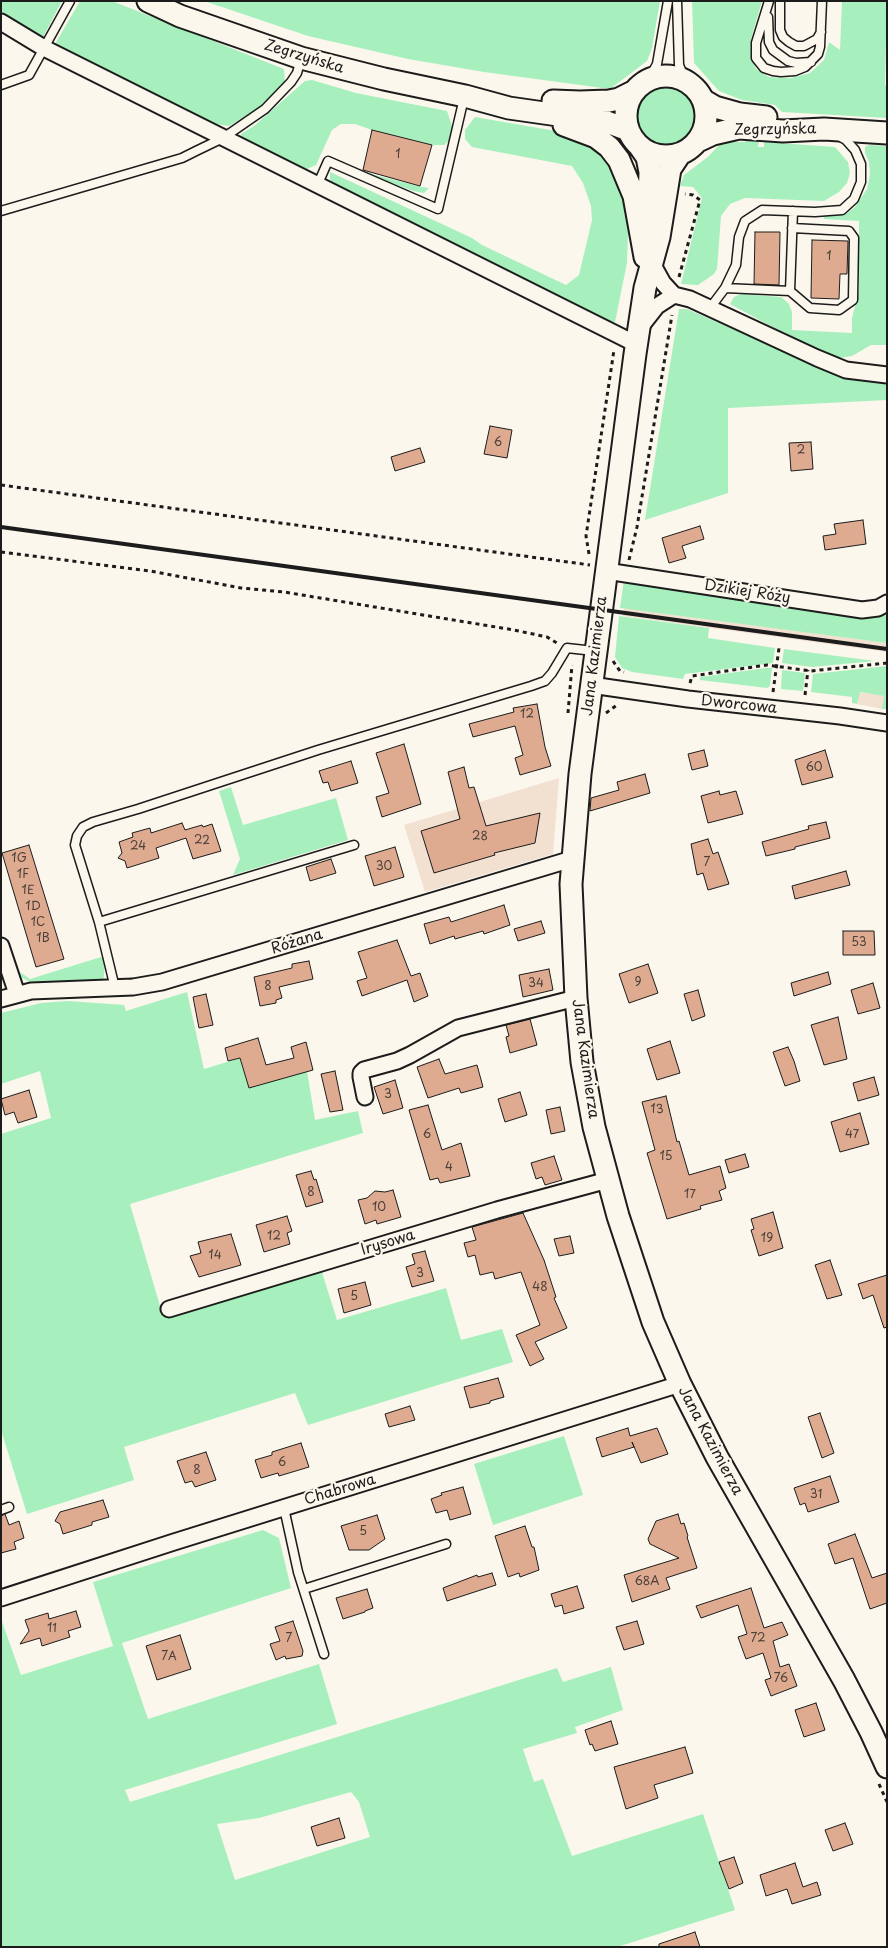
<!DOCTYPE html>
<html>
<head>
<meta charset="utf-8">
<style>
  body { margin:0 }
  #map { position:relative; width:888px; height:1948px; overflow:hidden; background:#fbf7ec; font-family:"Playpen Sans",sans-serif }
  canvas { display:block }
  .frame { position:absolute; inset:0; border:2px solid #1c1c1c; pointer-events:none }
</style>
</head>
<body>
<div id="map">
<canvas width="888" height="1948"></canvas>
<div class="frame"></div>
</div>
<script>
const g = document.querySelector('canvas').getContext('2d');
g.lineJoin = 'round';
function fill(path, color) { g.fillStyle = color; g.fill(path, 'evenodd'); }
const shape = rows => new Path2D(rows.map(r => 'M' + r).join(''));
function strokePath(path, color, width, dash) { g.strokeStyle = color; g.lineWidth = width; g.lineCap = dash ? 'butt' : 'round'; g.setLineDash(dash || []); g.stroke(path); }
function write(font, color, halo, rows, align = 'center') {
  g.font = font + ' "Playpen Sans",sans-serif'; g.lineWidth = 4.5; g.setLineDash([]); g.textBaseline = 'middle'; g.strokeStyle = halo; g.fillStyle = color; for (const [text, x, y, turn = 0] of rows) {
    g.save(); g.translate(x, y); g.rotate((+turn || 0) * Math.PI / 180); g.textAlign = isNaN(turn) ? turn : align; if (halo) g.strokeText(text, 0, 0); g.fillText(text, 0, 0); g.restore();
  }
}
const built = shape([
  [624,608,887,643,887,652,623,616],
  [859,692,885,696,882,709,857,704],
  [559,778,553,854,425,892,404,825]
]);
const green = shape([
  [1,1,62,1,43,37,1,12],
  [80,1,112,1,284,69,285,84,262,106,229,126,216,124,55,44],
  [204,1,660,1,652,48,647,61,610,89,484,72,408,59,308,36],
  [692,1,762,1,751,39,751,56,756,69,769,77,791,78,810,73,824,60,829,42,840,50,842,1,887,1,885,85,887,85,887,118,782,112,775,105,742,100,719,91,694,63],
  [312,80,356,93,447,111,453,129,450,140,444,145,432,145,372,130,355,124,341,124,332,130,316,165,307,169,298,167,241,139,241,134,254,126,305,81],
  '634 115a31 31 0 1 1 62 0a31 31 0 1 1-62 0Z',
  [475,117,573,134,606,156,622,197,628,233,627,263,615,322,604,321,334,186,330,179,330,172,472,238,482,245,566,285,579,275,592,220,591,206,583,183,572,166,472,147,465,139,465,130],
  [746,135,759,142,758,147,764,147,764,142,835,147,848,162,850,173,847,183,839,192,824,201,745,198,730,204,721,216,717,269,714,274,698,285,681,284,702,198,693,187,680,186,684,175,709,156,718,146,727,142,745,142],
  [869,145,887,146,887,345,871,345,852,356,839,358,822,354,730,304,734,297,741,294,781,297,789,304,792,312,792,330,852,333,852,318,859,291,859,221,824,219,824,215,846,214,855,207,867,189,870,174,869,162,865,153,865,147],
  [363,172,422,187,429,188,424,193,413,191],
  [679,309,687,309,835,374,869,380,887,385,887,400,728,408,728,493,645,520],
  [624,580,887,615,887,643,620,608],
  [619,616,709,628,708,638,775,648,773,663,685,674,683,679,632,672,622,668,615,657],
  [784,649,875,661,812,667,782,663],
  [887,666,887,709,882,709,884,696,860,692,857,704,852,703,852,697,811,692,813,674],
  [766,668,772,668,770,686,767,688,700,680,700,677],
  [782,670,805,673,803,691,781,689],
  [231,787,243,825,336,798,348,840,233,875,240,859,219,791],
  [101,957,105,960,104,976,103,980,94,983,35,984,22,978,20,972,30,979],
  [187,992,204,1069,240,1058,249,1088,307,1071,315,1120,358,1111,363,1133,130,1204,163,1316,321,1269,337,1320,446,1288,461,1340,502,1329,513,1362,308,1425,295,1393,124,1447,134,1480,27,1514,1,1430,1,1134,51,1118,40,1071,1,1084,1,1013,41,1003,68,1001,124,1005,126,1011],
  [564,1436,583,1495,493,1525,474,1464],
  [263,1530,279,1538,291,1588,122,1643,148,1719,319,1664,337,1724,125,1790,130,1802,557,1668,563,1682,611,1667,623,1710,575,1727,577,1733,523,1749,534,1782,543,1779,572,1856,703,1814,735,1910,617,1947,1,1947,1,1619,21,1675,113,1646,93,1582],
  [351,1792,359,1802,370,1837,235,1880,217,1824,259,1818]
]);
const building = shape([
  [372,130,432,145,420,186,363,170,372,130],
  [755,232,780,232,779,285,754,284,755,232],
  [812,240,848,241,847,274,840,274,839,299,811,298,812,240],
  [490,426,512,430,507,458,484,454,490,426],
  [811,442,813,469,791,471,789,443,811,442],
  [420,448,425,462,395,471,391,457,420,448],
  [863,520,866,544,825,550,823,536,836,534,834,524,863,520],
  [700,526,704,539,682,546,686,558,669,563,662,538,700,526],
  [537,704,545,747,551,766,520,775,515,758,523,755,515,726,473,737,469,724,514,712,513,708,537,704],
  [404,744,421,804,382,817,376,797,389,793,376,753,404,744],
  [704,750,708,766,692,770,688,754,704,750],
  [825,750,833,777,802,785,795,760,825,750],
  [351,761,358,783,331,791,328,782,323,783,319,771,351,761],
  [464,767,469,788,474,787,486,826,540,813,535,843,494,853,495,855,434,873,421,831,460,819,448,772,464,767],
  [645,774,650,793,590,811,591,798,619,790,617,782,645,774],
  [719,791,720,795,736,791,743,814,708,823,701,796,719,791],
  [826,822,830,838,795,847,795,849,766,856,762,842,809,829,808,826,826,822],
  [182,823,185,830,202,825,203,827,212,824,221,851,193,859,186,838,156,848,159,858,127,868,125,861,118,858,122,853,119,842,133,837,132,833,150,828,151,833,182,823],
  [708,839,713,854,718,852,729,884,708,890,703,873,697,875,691,844,708,839],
  [29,845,64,959,36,967,2,853,29,845],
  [395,847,404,877,374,886,365,856,395,847],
  [331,859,336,873,310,881,306,867,331,859],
  [846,871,850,885,795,899,792,886,846,871],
  [504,905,510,925,484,934,483,931,455,939,454,936,430,944,424,924,449,917,451,922,504,905],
  [541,921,545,933,518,941,514,929,541,921],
  [843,931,874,931,875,955,843,955,843,931],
  [397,940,411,976,420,973,428,996,414,1002,407,980,362,996,357,981,367,978,358,952,397,940],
  [309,961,313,979,279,987,282,998,276,1000,276,1003,260,1006,254,977,292,968,292,964,309,961],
  [648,964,658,993,629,1003,619,974,648,964],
  [549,969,553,990,523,997,519,975,549,969],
  [828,972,831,984,794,996,791,983,828,972],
  [873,983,880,1008,858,1014,851,990,873,983],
  [698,990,705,1016,692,1021,684,994,698,990],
  [206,994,213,1025,199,1028,193,997,206,994],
  [838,1017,847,1059,824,1065,811,1025,838,1017],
  [530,1019,537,1045,510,1053,506,1037,509,1036,506,1025,530,1019],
  [258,1038,266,1065,294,1058,291,1047,306,1042,313,1070,249,1088,240,1058,228,1061,225,1048,258,1038],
  [670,1041,680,1073,657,1080,647,1049,670,1041],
  [788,1047,794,1061,800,1081,785,1086,773,1052,788,1047],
  [439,1059,445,1074,477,1065,483,1087,461,1093,459,1088,428,1098,417,1067,439,1059],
  [335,1071,343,1110,330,1112,321,1074,335,1071],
  [874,1077,879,1095,858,1101,853,1083,874,1077],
  [395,1080,403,1108,383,1114,374,1087,395,1080],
  [29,1090,37,1117,18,1123,14,1112,5,1115,1,1099,29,1090],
  [520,1092,527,1115,505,1122,498,1099,520,1092],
  [666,1096,677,1142,679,1141,689,1175,720,1166,726,1188,719,1191,722,1200,700,1206,701,1209,667,1219,647,1153,655,1150,642,1102,666,1096],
  [428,1105,442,1150,461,1143,470,1176,440,1183,438,1178,430,1180,409,1110,428,1105],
  [560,1107,565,1131,551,1134,546,1110,560,1107],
  [860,1113,869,1144,840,1152,831,1122,860,1113],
  [745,1154,749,1167,729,1173,725,1160,745,1154],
  [554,1156,562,1180,545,1185,542,1177,536,1179,531,1163,554,1156],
  [311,1171,314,1180,316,1179,323,1202,306,1207,296,1175,311,1171],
  [393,1190,401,1217,377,1224,376,1220,365,1224,358,1200,367,1198,375,1191,385,1192,393,1190],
  [773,1212,783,1248,759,1256,751,1230,754,1229,751,1219,773,1212],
  [523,1213,544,1260,556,1297,554,1298,567,1328,535,1342,544,1359,530,1366,516,1335,540,1325,521,1272,495,1279,493,1272,480,1275,475,1255,468,1257,464,1243,476,1240,472,1227,523,1213],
  [287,1216,292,1231,287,1233,290,1244,264,1252,256,1225,287,1216],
  [231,1234,241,1265,199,1277,190,1256,201,1253,198,1242,231,1234],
  [570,1236,574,1253,559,1256,554,1239,570,1236],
  [425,1251,434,1281,412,1287,406,1267,415,1264,412,1254,425,1251],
  [830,1260,842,1295,827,1299,815,1265,830,1260],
  [887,1275,887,1327,884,1328,873,1295,863,1299,858,1284,887,1275],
  [365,1282,371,1305,344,1313,338,1289,365,1282],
  [498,1378,504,1397,490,1401,490,1403,470,1408,464,1387,498,1378],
  [410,1406,415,1420,389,1427,385,1414,410,1406],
  [820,1413,834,1453,822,1458,808,1417,820,1413],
  [628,1428,630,1436,657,1428,668,1454,641,1463,632,1442,634,1447,602,1457,596,1438,628,1428],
  [301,1443,309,1467,279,1476,278,1473,261,1478,255,1460,272,1455,272,1452,301,1443],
  [206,1452,216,1480,195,1487,192,1481,185,1483,177,1461,206,1452],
  [830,1476,839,1502,808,1512,805,1503,800,1505,794,1488,830,1476],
  [463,1487,471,1514,450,1520,447,1510,436,1513,431,1499,442,1495,441,1493,463,1487],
  [103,1500,109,1517,92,1522,92,1525,63,1534,60,1524,55,1521,60,1512,103,1500],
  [5,1514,9,1525,19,1521,24,1538,14,1542,16,1549,1,1553,1,1516,5,1514],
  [678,1514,681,1524,684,1523,688,1536,687,1537,697,1568,666,1578,670,1589,632,1602,624,1575,679,1558,650,1544,648,1539,656,1521,678,1514],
  [377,1515,385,1539,369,1550,349,1550,341,1526,377,1515],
  [525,1526,532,1547,534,1547,539,1570,520,1577,519,1573,508,1577,495,1536,525,1526],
  [855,1534,872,1578,887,1573,887,1603,870,1609,853,1558,835,1564,828,1544,855,1534],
  [492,1573,496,1585,447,1601,443,1588,477,1575,478,1577,492,1573],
  [577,1586,584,1608,564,1614,562,1605,555,1607,551,1594,577,1586],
  [751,1588,764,1628,782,1622,788,1635,773,1641,780,1667,789,1664,797,1686,771,1696,765,1680,771,1678,763,1653,746,1659,738,1637,747,1634,738,1605,701,1618,696,1606,751,1588],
  [367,1589,373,1608,365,1611,365,1612,343,1619,336,1598,367,1589],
  [76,1611,81,1627,68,1631,70,1637,42,1646,40,1638,20,1644,29,1631,25,1620,48,1613,49,1619,76,1611],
  [293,1621,303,1651,302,1656,286,1659,285,1656,276,1660,270,1644,280,1641,275,1627,293,1621],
  [637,1621,644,1644,624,1650,616,1627,637,1621],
  [180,1635,191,1669,157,1680,146,1646,180,1635],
  [816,1703,825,1730,804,1737,795,1710,816,1703],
  [611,1721,618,1744,595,1751,592,1744,590,1745,585,1730,611,1721],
  [685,1747,693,1773,654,1785,658,1798,626,1809,614,1767,685,1747],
  [339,1818,345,1838,317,1846,311,1827,339,1818],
  [845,1823,853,1844,833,1851,825,1830,845,1823],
  [734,1857,743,1883,729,1889,719,1862,734,1857],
  [795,1863,803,1887,817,1882,821,1895,792,1904,787,1889,766,1896,760,1875,795,1863],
  [695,1932,700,1947,659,1947,659,1944,695,1932]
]);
const path = shape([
  [679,277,700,200,693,195,685,194],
  [1,485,590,565],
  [1,552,150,571,241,588,284,592,514,630,547,637,557,643],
  [589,554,586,536,614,350],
  [629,560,637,527,672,315],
  [613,661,620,671,624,672],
  [690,683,692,676,767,665,811,671,887,663],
  [773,692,779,648],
  [805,695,808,670],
  [568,713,572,665],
  [606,713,617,705],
  [879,1784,887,1802]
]);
const service = shape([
  [677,1,679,65,683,75,690,83],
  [769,1,756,43,756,58,764,68,773,71,781,72,795,71,805,67,818,54,820,47,822,1],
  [780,1,780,30,783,37,789,42,796,46,804,46,817,39,821,32],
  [768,17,769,42,773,50,788,61,796,63,811,62],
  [649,79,657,64,668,1],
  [1,85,29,75,70,1],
  [317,186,328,161,438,209,464,98],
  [1,211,182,158,196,151,223,138,265,109,291,82,297,73,301,59],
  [725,288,790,291,810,308,839,310,853,300,854,238,849,231,792,228],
  [790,291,793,211],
  [710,308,725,288,736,265,739,237,745,221,762,210,815,212,842,210,854,199,861,182,861,164,855,150,846,140,839,136],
  [99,922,354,845],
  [115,988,99,922,75,845,77,836,83,827,93,822,138,809,318,750,531,686,545,681,552,673,567,648,594,651],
  [284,1508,298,1572,324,1654],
  [1,1510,9,1507],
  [304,1589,446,1544]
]);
const minor = shape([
  [1,22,44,48,636,344],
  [652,263,663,283,674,295,690,299,817,358,846,370,887,375],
  [639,329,657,306,674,295],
  [606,571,862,610,878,608,887,603],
  [591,685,688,699,840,716,887,723],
  [1,946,17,994],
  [1,999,31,991,133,987,162,982,572,859],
  [365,1097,361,1077,361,1073,364,1070,397,1061,410,1055,458,1028,576,998],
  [169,1309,497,1210,608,1180],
  [1,1598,174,1542,680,1384]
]);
const secondary = shape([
  [148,1,180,16,301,58,384,79,465,96,509,108,607,122,628,130],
  '626 116a40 40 0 1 1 80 0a40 40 0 1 1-80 0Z',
  [703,100,715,107,740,114,766,117],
  [553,101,580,102,609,101,619,99,633,92],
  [564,125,596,137,609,147,619,160,634,196,645,257],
  [698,141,713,134,739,128,783,131,824,129,887,133],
  [640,147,647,157,650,172,648,229],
  [680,154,670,169,659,237,645,288,635,354,580,774,571,884,576,998,582,1062,594,1127,618,1216,653,1322,680,1384,717,1457,844,1680,871,1732,887,1767]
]);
const rail = shape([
  [1,527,887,649]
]);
const numberNames = [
  ["1",398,155],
  ["1",829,257],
  ["6",498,443],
  ["2",801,451],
  ["12",527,715],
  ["60",814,768],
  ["28",480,837],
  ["22",202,841],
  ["24",138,847],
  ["1G",19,859],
  ["7",707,863],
  ["30",384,867],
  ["1F",23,875],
  ["1E",28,891],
  ["1D",33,907],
  ["1C",38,923],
  ["1B",43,939],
  ["53",859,943],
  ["9",638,983],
  ["34",536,984],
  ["8",268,987],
  ["3",388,1095],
  ["13",657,1110],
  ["6",427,1135],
  ["47",852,1135],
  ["15",666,1157],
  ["4",449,1168],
  ["8",311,1193],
  ["17",690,1195],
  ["10",379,1208],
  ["12",274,1237],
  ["19",767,1239],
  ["14",215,1256],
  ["3",420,1274],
  ["48",540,1288],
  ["5",354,1297],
  ["6",282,1463],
  ["8",197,1471],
  ["31",816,1495],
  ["5",363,1532],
  ["68A",647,1582],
  ["11",52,1629],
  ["7",289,1639],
  ["72",758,1639],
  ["7A",169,1657],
  ["76",781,1679]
];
const streetNames = [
  ["Zegrzyńska",304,57,17],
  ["Zegrzyńska",775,130,-1],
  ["Dzikiej Róży",747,592,9],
  ["Jana Kazimierza",595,656,-83],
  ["Dworcowa",739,705,6],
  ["Różana",297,942,-17],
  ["Jana Kazimierza",585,1059,82],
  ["Irysowa",388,1243,-17],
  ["Jana Kazimierza",710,1441,62],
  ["Chabrowa",340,1490,-17]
];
fill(built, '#f2e0d1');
fill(green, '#a7f0be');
fill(building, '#deab91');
strokePath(building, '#1c1c1c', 1);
strokePath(service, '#1c1c1c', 11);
strokePath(minor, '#1c1c1c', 19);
strokePath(secondary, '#1c1c1c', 25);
strokePath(path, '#1c1c1c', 3, [4, 4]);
strokePath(service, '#fbf7ec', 8);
strokePath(minor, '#fbf7ec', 15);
strokePath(secondary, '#fbf7ec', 21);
strokePath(rail, '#1c1c1c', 4);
write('12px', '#4c4039', null, numberNames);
write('15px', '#1c1c1c', '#fbf7ec', streetNames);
</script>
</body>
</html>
